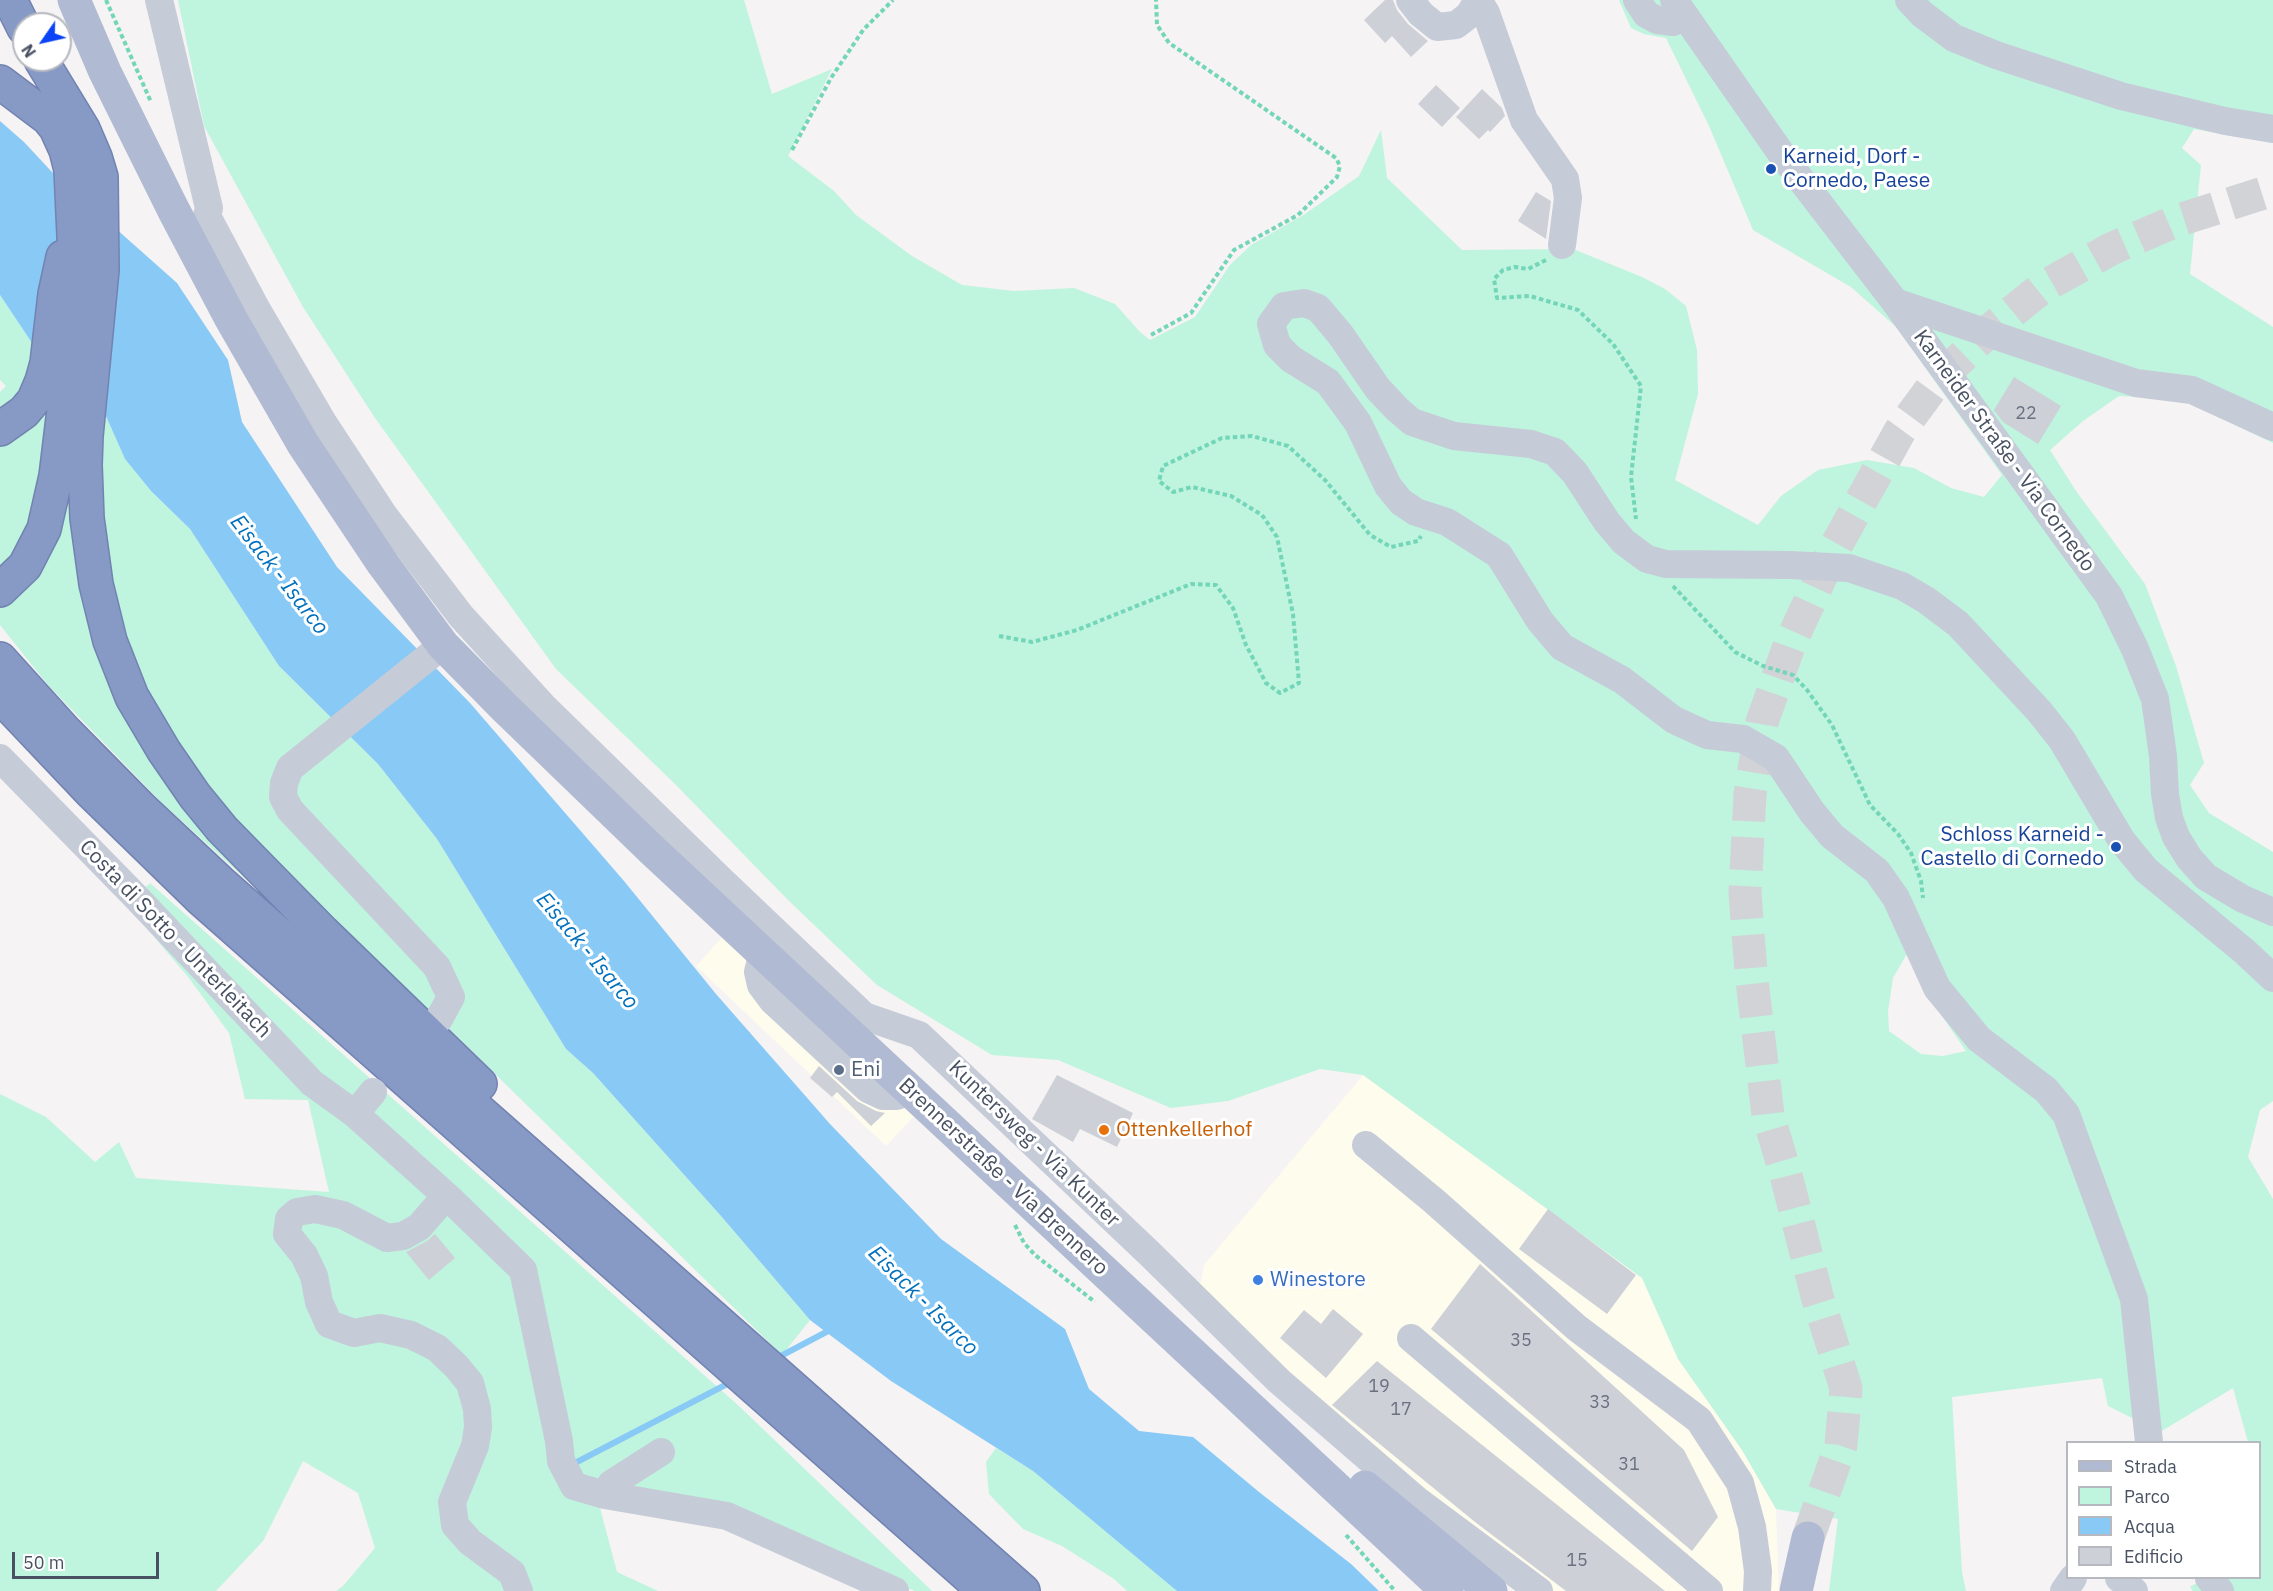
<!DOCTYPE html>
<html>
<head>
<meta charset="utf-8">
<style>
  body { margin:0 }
  #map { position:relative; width:2273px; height:1591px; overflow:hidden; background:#f5f3f3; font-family:"IBM Plex Sans",sans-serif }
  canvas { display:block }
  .legend { position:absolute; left:2066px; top:1441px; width:195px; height:138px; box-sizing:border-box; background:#fff; border:2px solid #b6b9c0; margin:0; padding:8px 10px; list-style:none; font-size:18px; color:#485162 }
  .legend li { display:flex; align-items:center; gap:12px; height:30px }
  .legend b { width:30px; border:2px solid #b6b9c0 }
  .north { position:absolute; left:12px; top:12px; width:60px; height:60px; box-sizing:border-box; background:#fff; border:2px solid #b6b9c0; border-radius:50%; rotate:236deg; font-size:16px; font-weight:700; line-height:24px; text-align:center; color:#485162 }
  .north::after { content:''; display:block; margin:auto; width:21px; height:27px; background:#0b43f6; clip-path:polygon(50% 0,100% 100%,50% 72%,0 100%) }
  .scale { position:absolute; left:12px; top:1552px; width:147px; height:27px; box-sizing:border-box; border:3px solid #485162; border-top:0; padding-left:8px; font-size:18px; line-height:21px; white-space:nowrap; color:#485162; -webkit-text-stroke:4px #fff; paint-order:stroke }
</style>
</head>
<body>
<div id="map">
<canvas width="2273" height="1591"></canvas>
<ul class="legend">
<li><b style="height:8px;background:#b0bbd3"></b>Strada</li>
<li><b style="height:16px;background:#bff4de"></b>Parco</li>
<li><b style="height:16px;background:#89c9f5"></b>Acqua</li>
<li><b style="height:16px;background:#ced0d8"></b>Edificio</li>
</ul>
<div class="north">N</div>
<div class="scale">50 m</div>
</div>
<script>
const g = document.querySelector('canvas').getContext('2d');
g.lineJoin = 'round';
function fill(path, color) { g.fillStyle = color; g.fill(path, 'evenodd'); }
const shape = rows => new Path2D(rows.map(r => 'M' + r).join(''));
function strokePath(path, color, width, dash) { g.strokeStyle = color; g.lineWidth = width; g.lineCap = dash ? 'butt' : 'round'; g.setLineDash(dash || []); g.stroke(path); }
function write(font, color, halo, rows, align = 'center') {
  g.font = font + ' "IBM Plex Sans",sans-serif'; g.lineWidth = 6; g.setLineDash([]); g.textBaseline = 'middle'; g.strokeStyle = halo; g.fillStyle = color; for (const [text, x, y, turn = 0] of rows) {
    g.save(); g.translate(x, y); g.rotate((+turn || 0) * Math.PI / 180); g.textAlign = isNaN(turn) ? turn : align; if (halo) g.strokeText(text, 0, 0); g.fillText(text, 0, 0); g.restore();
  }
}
const commercial = shape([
  [727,932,918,1112,886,1146,696,966],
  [1363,1075,1642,1278,1678,1359,1742,1450,1776,1509,1779,1591,1514,1591,1188,1297,1201,1282,1204,1265]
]);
const green = shape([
  [178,0,744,0,772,94,832,69,788,156,834,191,856,215,912,256,962,285,1014,291,1074,288,1115,304,1140,332,1150,340,1195,317,1230,265,1251,245,1305,214,1359,176,1381,130,1387,178,1462,250,1573,249,1642,277,1665,289,1686,306,1697,350,1698,394,1675,480,1758,525,1781,496,1818,470,1867,460,1914,468,1951,488,1984,497,2002,475,1896,327,1851,287,1753,230,1709,126,1666,38,1644,34,1631,28,1619,0,2273,0,2273,143,2194,129,2182,148,2201,165,2190,274,2273,327,2273,443,2180,399,2119,396,2083,421,2050,450,2076,491,2145,584,2176,666,2204,763,2190,785,2209,813,2273,852,2273,1101,2260,1110,2248,1157,2273,1199,2273,1591,2193,1591,2190,1587,2205,1578,2260,1578,2260,1442,2248,1442,2233,1388,2160,1432,2108,1406,2102,1378,1952,1397,1962,1572,1966,1591,1829,1591,1838,1519,1776,1509,1742,1450,1678,1359,1642,1278,1363,1075,1320,1069,1228,1101,1171,1108,1058,1060,992,1055,877,985,788,900,675,784,556,669,375,418,303,307,204,126],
  [1909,950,1924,990,1966,1051,1943,1056,1921,1054,1889,1031,1888,1011,1893,978],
  [0,295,38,352,28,393,0,418,0,392,6,386,0,380],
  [49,394,41,488,22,546,0,570,0,440],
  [101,405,125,459,151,491,190,529,279,666,378,764,437,839,566,1049,593,1073,721,1216,810,1320,782,1355,439,1019,383,973,232,821,165,733,122,633,98,523],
  [71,455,93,620,270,901,162,803,48,685,0,625,0,602],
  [150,883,740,1407,932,1591,915,1591,727,1516,596,1493,617,1572,658,1591,336,1591,344,1585,375,1548,358,1493,303,1461,263,1541,216,1591,0,1591,0,1094,46,1117,95,1162,119,1142,136,1178,329,1192,308,1100,245,1099,229,1033,189,978,127,905],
  [996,1448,1033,1471,1177,1591,1127,1591,1114,1579,1062,1546,1023,1529,989,1494,986,1462]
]);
const water = shape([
  [0,121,24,142,51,171,177,283,228,360,242,422,337,567,470,703,624,881,716,994,830,1124,941,1239,1065,1329,1089,1389,1139,1431,1193,1437,1259,1492,1351,1564,1379,1591,1177,1591,1033,1471,891,1381,810,1320,721,1216,593,1073,566,1049,437,839,378,764,279,666,190,529,151,491,125,459,101,405,38,352,0,295]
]);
const stream = shape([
  [775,1359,832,1329],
  [575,1463,731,1382]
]);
const building = shape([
  [1385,0,1393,0,1397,10,1408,24,1428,41,1411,57,1392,36,1385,43,1364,20],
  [1436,85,1460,108,1442,127,1418,104],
  [1482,89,1502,108,1505,116,1490,132,1488,130,1479,139,1456,117],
  [1536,192,1551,201,1546,239,1518,221],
  [2014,377,2061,406,2038,444,2003,422,1994,410],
  [819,1066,857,1101,876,1111,885,1113,871,1126,837,1092,832,1097,810,1078],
  [1057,1075,1133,1113,1117,1147,1080,1129,1073,1142,1032,1119],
  [1548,1209,1636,1275,1607,1314,1519,1249],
  [435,1234,455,1258,429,1280,406,1252,427,1241],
  [1480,1264,1684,1450,1718,1517,1692,1551,1431,1329],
  [1333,1309,1363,1334,1326,1378,1280,1338,1304,1310,1321,1324],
  [1377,1361,1665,1591,1566,1591,1475,1522,1332,1405]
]);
const majorTunnel = shape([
  [1808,1538,1841,1445,1846,1388,1817,1296,1786,1175,1768,1115,1751,972,1745,893,1750,794,1762,722,1789,646,1832,553,1900,431,1936,382,1992,328,2043,287,2111,249,2176,221,2273,190]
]);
const path = shape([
  [106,0,151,102],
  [792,150,831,78,863,30,893,0],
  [1546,260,1528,269,1515,267,1503,270,1494,279,1497,298,1530,296,1578,310,1613,344,1641,386,1631,477,1636,519],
  [1151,335,1191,313,1234,250,1298,215,1337,177,1340,166,1336,158,1169,43,1157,25,1156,0],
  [1673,586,1735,652,1763,666,1793,675,1807,690,1832,725,1870,805,1898,834,1911,853,1921,881,1923,898],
  [999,636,1032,642,1077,630,1191,584,1216,585,1233,608,1246,645,1266,683,1280,693,1299,683,1293,614,1277,537,1262,515,1231,496,1192,487,1173,492,1159,481,1163,466,1222,438,1252,436,1288,446,1325,480,1370,535,1391,547,1418,541,1421,536],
  [1015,1225,1024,1243,1035,1255,1095,1302],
  [1346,1535,1395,1591]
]);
const minor = shape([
  [159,0,209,208,207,216,256,308,324,424,383,514,461,616,543,706,719,878,864,1016,919,1035,1150,1254,1279,1381,1418,1501,1539,1591],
  [1410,0,1421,14,1437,27,1456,25,1469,15,1478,0],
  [1478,0,1486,13,1524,120,1565,179,1568,198,1562,245],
  [1637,0,1646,14,1657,20,1673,22,1682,13],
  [1674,0,1785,159,1895,302,2109,596,2135,649,2155,699,2163,756,2165,794,2169,818,2176,837,2189,858,2206,877,2243,899,2273,912],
  [1909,0,1922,14,1954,38,1996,55,2121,96,2225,121,2273,129],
  [1895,302,2136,383,2192,390,2273,427],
  [0,758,135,896,312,1083,355,1114,452,1201,523,1270,559,1441,561,1461,574,1486,605,1495,727,1516,895,1591],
  [763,952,758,972,761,985,773,1001,868,1089,883,1096,897,1096,907,1088],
  [439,1019,451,997,437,967,290,810,283,797,284,783,290,768,443,645],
  [355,1114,373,1092],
  [1366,1145,1434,1201,1577,1328,1699,1420,1740,1483,1752,1527,1758,1571,1757,1591],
  [446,1196,419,1227,403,1236,387,1238,343,1215,315,1209,297,1212,289,1219,287,1234,304,1255,314,1276,319,1302,329,1324,354,1333,380,1328,411,1335,437,1348,456,1366,470,1383,477,1409,478,1427,475,1446,452,1502,455,1525,470,1542,512,1573,519,1591],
  [1411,1338,1709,1591],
  [2149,1442,2134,1299,2066,1114,2046,1090,1979,1039,1937,988,1896,898,1877,871,1832,836,1812,812,1776,758,1743,739,1707,735,1674,720,1622,680,1562,647,1540,621,1499,555,1447,522,1416,512,1401,502,1388,486,1358,423,1328,382,1291,359,1277,345,1271,324,1284,306,1304,303,1318,308,1340,334,1378,389,1397,409,1412,422,1454,436,1531,444,1555,452,1575,473,1607,522,1624,542,1647,559,1666,564,1790,565,1849,568,1902,586,1926,600,1958,624,2039,711,2062,740,2122,841,2146,870,2244,951,2273,978],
  [605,1495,611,1484,661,1452],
  [2119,1578,2134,1591],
  [2209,1578,2220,1591],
  [2064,1591,2073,1578]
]);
const major = shape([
  [74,0,105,72,174,211,231,319,303,444,383,564,443,645,505,708,652,850,1447,1591],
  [1365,1487,1491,1591],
  [1796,1591,1808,1538]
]);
const highway = shape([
  [10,0,24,28],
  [41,60,83,129,95,157,101,177,102,270,86,436,85,465,87,518,96,584,110,641,132,697,164,751,195,796,222,829,323,932,480,1084],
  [0,82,48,118,56,128,66,150,71,170,77,302,56,476,44,529,25,566,0,590],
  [0,429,24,412,34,400,42,381,47,363,55,294,63,257],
  [0,659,66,732,142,809,220,882,1023,1591],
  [0,696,91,792,202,900,985,1591]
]);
const markers = [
  [1771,169,6,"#1a4fb4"],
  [2116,847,6,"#1a4fb4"],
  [839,1070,6,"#5c6f8a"],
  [1104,1130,6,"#e8710a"],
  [1258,1280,6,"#3f7fe0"]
];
const numberNames = [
  ["22",2026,414],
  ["35",1521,1341],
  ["19",1379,1387],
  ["33",1600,1403],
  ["17",1401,1410],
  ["31",1629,1465],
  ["15",1577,1561]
];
const transitNames = [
  ["Karneid, Dorf -",1783,157],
  ["Cornedo, Paese",1783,181],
  ["Schloss Karneid -",2104,835,"right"],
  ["Castello di Cornedo",2104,859,"right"]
];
const streetNames = [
  ["Karneider Straße - Via Cornedo",2004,451,54],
  ["Costa di Sotto - Unterleitach",175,939,46],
  ["Kuntersweg - Via Kunter",1034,1144,44],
  ["Brennerstraße - Via Brennero",1003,1177,43]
];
const serviceNames = [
  ["Eni",851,1070]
];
const foodNames = [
  ["Ottenkellerhof",1116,1130]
];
const shopNames = [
  ["Winestore",1270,1280]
];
const waterNames = [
  ["Eisack - Isarco",279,575,52],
  ["Eisack - Isarco",587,951,50],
  ["Eisack - Isarco",923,1301,45]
];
fill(commercial, '#fefced');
fill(green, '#bff4de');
fill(water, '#89c9f5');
strokePath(stream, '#89c9f5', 6);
fill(building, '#ced0d8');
strokePath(majorTunnel, '#d2d3d6', 33, [33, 16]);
strokePath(highway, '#7283b1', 36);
strokePath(path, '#73d6b9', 4, [4.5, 3]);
strokePath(minor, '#c6cbd8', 28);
strokePath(major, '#b0bbd3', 33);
strokePath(highway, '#8799c5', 33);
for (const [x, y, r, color] of markers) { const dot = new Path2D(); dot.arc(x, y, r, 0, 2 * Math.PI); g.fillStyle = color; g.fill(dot); strokePath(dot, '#fff', 2); }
write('18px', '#6a7180', null, numberNames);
write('21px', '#164399', '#fff', transitNames, 'left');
write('21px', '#485162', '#fff', streetNames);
write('21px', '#4e5e75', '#fff', serviceNames, 'left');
write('21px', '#c56008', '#fff', foodNames, 'left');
write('21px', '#366cbe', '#fff', shopNames, 'left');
write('italic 22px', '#0070bd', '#fff', waterNames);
</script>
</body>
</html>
